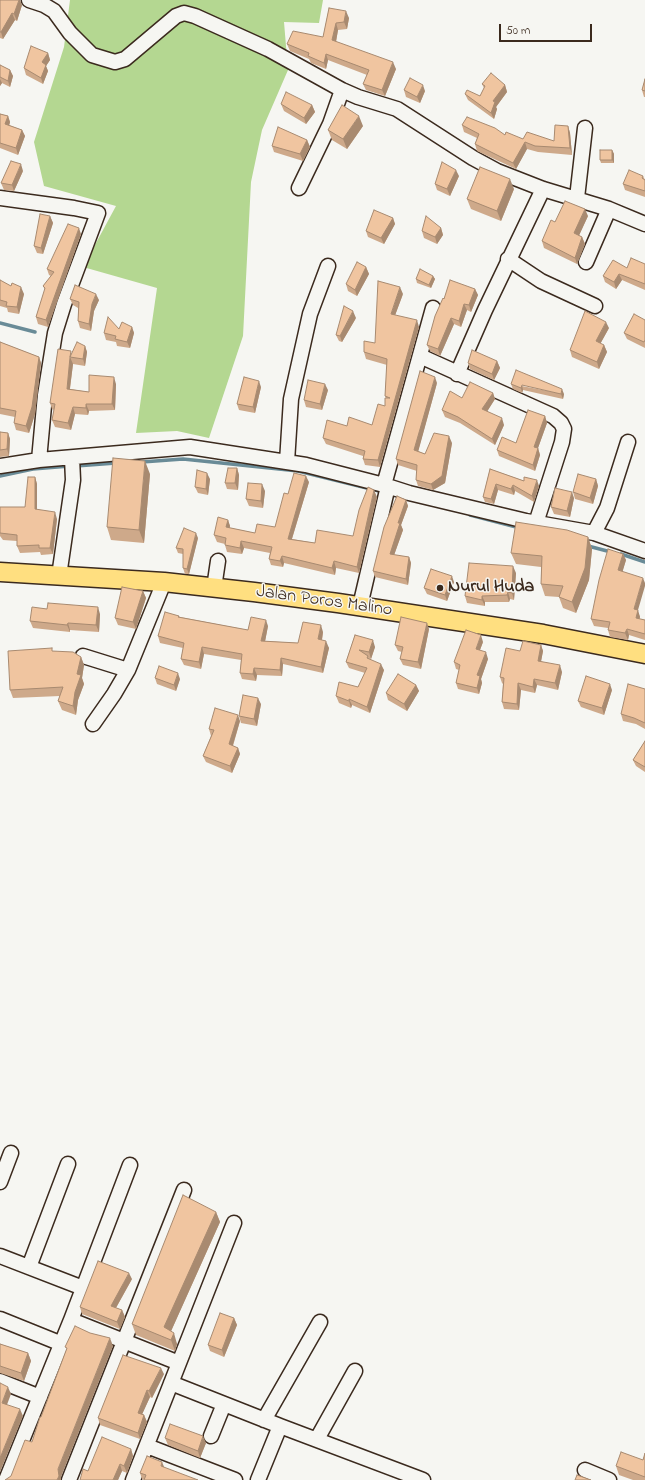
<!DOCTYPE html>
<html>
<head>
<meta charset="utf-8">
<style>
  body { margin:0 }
  #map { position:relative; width:645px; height:1480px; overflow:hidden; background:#f6f6f2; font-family:"Indie Flower",sans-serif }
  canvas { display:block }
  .scale { position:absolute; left:499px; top:24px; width:93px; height:18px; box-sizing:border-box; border:2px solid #3b2a1e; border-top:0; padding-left:5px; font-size:12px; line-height:14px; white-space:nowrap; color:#3b2a1e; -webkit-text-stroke:3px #f6f6f2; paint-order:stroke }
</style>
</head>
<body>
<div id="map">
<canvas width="645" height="1480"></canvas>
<div class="scale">50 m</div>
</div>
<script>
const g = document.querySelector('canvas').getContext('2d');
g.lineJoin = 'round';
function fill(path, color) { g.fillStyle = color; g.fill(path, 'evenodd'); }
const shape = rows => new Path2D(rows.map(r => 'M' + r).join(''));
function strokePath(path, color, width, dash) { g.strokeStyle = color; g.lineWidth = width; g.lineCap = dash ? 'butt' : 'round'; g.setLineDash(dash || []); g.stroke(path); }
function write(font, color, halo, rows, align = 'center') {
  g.font = font + ' "Indie Flower",sans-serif'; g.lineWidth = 3; g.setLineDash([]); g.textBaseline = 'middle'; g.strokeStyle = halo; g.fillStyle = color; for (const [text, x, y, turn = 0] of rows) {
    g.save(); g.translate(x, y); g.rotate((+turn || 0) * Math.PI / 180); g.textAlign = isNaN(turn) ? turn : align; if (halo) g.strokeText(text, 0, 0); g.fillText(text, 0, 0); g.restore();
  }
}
const green = shape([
  [70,0,323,0,319,23,284,22,288,70,262,130,251,182,243,336,209,438,177,431,136,433,157,288,83,267,116,206,44,186,34,142,64,47]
]);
const stream = shape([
  [0,323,35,332],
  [142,462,183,459,298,471,383,492],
  [76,466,116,463],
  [0,476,33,469,70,466],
  [470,515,520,528],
  [588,546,611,552],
  [621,554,645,562]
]);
const minor = shape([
  [29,0,44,5,54,11,70,33,92,55,115,62,125,59,176,16,184,13,195,16,268,49,342,90,358,97,397,109,473,158,497,171,543,189,609,209,645,224],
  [299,188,330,124,342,90],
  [0,198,74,208,98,213,64,304,55,333,45,395,39,460],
  [577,198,585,128],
  [508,259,541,281,595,306],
  [586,262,609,209],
  [420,356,553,416,561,423,564,429,562,442,536,523],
  [457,374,485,310,543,189],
  [287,462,291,399,310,314,328,266],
  [0,466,39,460,190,447,306,465,384,485,409,493,526,521,594,533,645,551],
  [384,485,433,308],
  [594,533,607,508,628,442],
  [59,576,73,480,72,458],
  [214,588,218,561],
  [360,606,388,486],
  [83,656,128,670],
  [93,724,114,694,128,670,164,582],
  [0,1182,11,1153],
  [0,1256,83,1288],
  [29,1267,68,1164],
  [0,1319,62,1344],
  [71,1320,130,1165],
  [0,1381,40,1397],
  [171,1383,280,1426,258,1480],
  [264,1420,320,1322],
  [280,1426,423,1480],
  [211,1436,224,1404],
  [317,1439,355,1371],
  [147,1446,235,1480],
  [585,1470,609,1480],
  [6,1480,71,1320,179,1363],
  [69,1480,184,1190],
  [133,1480,234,1223]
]);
const major = shape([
  [0,572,164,582,254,592,338,603,543,634,645,654]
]);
const wall = shape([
  [0,0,22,5,17,21,15,20,3,39,0,38],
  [329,8,349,18,347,29,338,30,336,42,396,69,385,96,366,90,363,84,367,75,328,60,326,69,311,63,309,59,290,51,287,44,323,37],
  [48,53,50,60,46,66,48,71,43,84,26,75,24,68],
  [0,65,10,70,13,76,10,87,2,83,0,86],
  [645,79,645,97,644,97,642,90],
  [482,84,505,85,507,92,496,107,497,109,494,119,468,100,465,94,480,96,484,88],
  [404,90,425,91,420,103,406,97],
  [281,104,312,105,315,112,306,124,284,111],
  [0,114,8,116,10,122,9,125,22,130,25,136,18,155,0,148],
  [462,125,523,139,554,141,568,126,570,133,572,155,538,152,527,149,516,169,477,151,475,144,477,138,464,132],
  [363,126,347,149,332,140,328,130],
  [307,140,310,147,303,161,274,152,272,146],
  [612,150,614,154,614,163,601,163,600,160],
  [23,171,14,191,4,190,1,183],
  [459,176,450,196,437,190,435,184],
  [643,176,645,180,645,197,625,190,623,184],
  [514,189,501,221,471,209,467,199],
  [50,216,53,223,43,254,37,253,34,246],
  [588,216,579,235,582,237,585,244,577,264,544,248,542,241,555,222],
  [393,218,395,224,384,244,368,237,366,231],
  [441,228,443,235,437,244,424,238,422,231],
  [81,234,48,327,38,324,36,317,45,290,43,286,51,276,49,275,47,269],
  [645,264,645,290,622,280,616,289,605,282,603,276,627,268],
  [366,267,369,274,357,296,348,291,346,284],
  [433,276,435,279,431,288,417,283,416,279],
  [0,280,24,294,19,314,8,312,7,308,0,306],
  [475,289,478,295,471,312,467,310,461,327,454,324,440,356,430,351,427,345,444,299],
  [403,294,395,315,419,327,380,467,365,465,363,459,363,456,326,444,323,438,347,426,372,425,385,406,386,398,385,396,387,365,366,359,364,352,375,343],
  [70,299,99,300,94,311,91,331,80,328,78,321,78,308,73,305],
  [356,318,342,342,339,341,336,335],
  [645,320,645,348,627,339,624,333],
  [132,327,134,333,130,348,117,346,116,342,106,340,104,333],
  [609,328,600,344,604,345,607,352,599,369,572,357,570,350],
  [0,342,39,357,41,363,35,414,29,433,16,430,14,423,15,417,0,414],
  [85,346,87,352,85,366,73,364,70,389,89,392,116,384,115,410,89,411,88,415,75,414,71,430,55,427,52,420,54,410,52,409,50,403,72,354],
  [497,361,500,368,494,380,470,369,468,363],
  [437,383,418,451,425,454,452,443,445,483,433,490,418,486,416,480,417,471,398,465,396,459],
  [511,384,564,394,563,399,523,390,522,393,513,389],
  [261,387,255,413,239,410,237,404],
  [328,390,322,410,306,407,304,400],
  [493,393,495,399,487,411,504,425,495,445,460,423,445,417,442,410,462,398],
  [545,416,547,423,538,448,540,455,535,471,499,456,497,450,516,443],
  [0,432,8,433,10,439,9,456,0,457],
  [237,468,239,475,238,490,227,489,225,483],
  [490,469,539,486,534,502,515,491,514,495,498,490,494,504,485,502,483,497],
  [150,474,144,543,111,540,107,527],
  [35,477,37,484,37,510,57,519,53,554,41,555,40,552,20,553,17,546,17,541,3,540,0,536,0,507,25,507],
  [210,479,208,495,198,493,195,487],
  [596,479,598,486,593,504,575,499,573,492],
  [309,482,292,539,315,543,353,536,377,497,359,573,336,568,335,575,284,563,283,567,271,565,269,559,270,553,244,548,242,554,227,552,225,545,225,544,217,542,214,535,228,520,230,526,230,528,255,533,275,527,288,494],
  [265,491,263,508,249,506,246,499],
  [574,498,570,517,554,514,551,507],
  [406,500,408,506,401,525,403,530,394,555,409,557,411,563,408,585,375,577,373,571],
  [588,537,592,549,589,580,576,613,563,608,559,597,545,596,541,584,541,567,516,564,511,553],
  [198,538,189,574,185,574,183,568,183,554,178,553,176,548],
  [623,554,626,560,622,572,640,617,639,619,645,620,645,640,629,635,628,640,610,637,608,630,608,628,594,626,591,619],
  [516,573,514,600,510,599,509,602,485,602,485,606,467,603,465,596],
  [454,582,447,601,427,594,424,588],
  [143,591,146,598,136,629,118,625,115,618],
  [100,614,99,632,70,630,70,632,33,628,30,621],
  [179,616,180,617,248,630,268,626,265,641,298,643,323,632,322,640,329,648,323,673,283,664,282,676,257,675,256,681,242,679,240,673,241,660,204,654,201,669,184,665,181,659,183,648,160,643,158,636],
  [429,629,421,669,403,665,400,659,402,652,398,651,395,645],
  [355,635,375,647,371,659,369,658,384,670,370,713,352,705,351,708,339,703,336,696,358,687,365,673,349,668,346,662],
  [483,642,480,650,488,659,481,679,482,683,479,694,458,689,456,683,459,670,456,669,454,662],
  [541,645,543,651,541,661,562,672,558,690,537,685,535,693,521,690,519,710,504,709,502,702,503,684,502,683,500,677,520,651],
  [53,651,81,657,84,665,82,678,84,684,78,700,76,715,62,710,58,701,60,696,13,698,10,690],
  [155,678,180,679,176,691,157,684],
  [416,685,419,691,407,711,388,700,386,693],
  [645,689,645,729,636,724,623,721,621,714],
  [612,690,604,715,581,707,578,701],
  [261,704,257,726,241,723,239,716],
  [240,721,233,746,238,748,240,754,232,773,206,762,203,756,211,736,209,729],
  [645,741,645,772,636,766,633,760],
  [216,1212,220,1222,171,1331,177,1344,175,1351,136,1335,132,1324],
  [132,1279,116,1308,122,1310,125,1317,120,1329,82,1314,80,1307],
  [234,1318,237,1325,224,1357,210,1351,208,1345],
  [0,1344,28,1353,31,1361,24,1381,0,1373],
  [164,1374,152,1398,150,1397,142,1414,144,1415,147,1422,140,1439,100,1425,98,1418],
  [165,1438,206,1443,200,1458,168,1445],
  [131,1449,133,1456,127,1473,122,1471,118,1480,80,1480,88,1471],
  [645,1453,645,1480,633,1480,619,1475,616,1466,643,1460],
  [162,1462,144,1480,142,1479,140,1473]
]);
const shadedWall = shape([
  [19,0,20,0,22,5,17,21,14,14],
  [346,11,349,18,347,29,344,22],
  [12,13,15,20,3,39,1,32],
  [336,23,338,30,335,47,332,40],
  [48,53,50,60,46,66,48,71,43,84,41,78,42,62],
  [326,54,328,60,326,69,324,63],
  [393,62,396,69,385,96,382,90],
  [10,70,13,76,10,87,8,81],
  [0,79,2,83,0,86],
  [423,85,425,91,420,103,417,97],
  [505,85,507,92,496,107,497,109,494,119,491,113,493,101],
  [312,105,315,112,306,124,304,118],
  [8,116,10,122,8,130,5,124],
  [359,116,363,126,347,149,343,139],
  [568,126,570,133,572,155,570,148],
  [22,130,25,136,18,155,16,148],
  [307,140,310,147,303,161,300,154],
  [525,142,527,149,516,169,513,163],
  [612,150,614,154,614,163,612,160],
  [21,164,23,171,14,191,12,185],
  [456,170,459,176,450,196,447,189],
  [510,179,514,189,501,221,497,211],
  [585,209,588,216,577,240,574,233],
  [50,216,53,223,43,254,41,248],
  [393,218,395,224,384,244,381,238],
  [79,228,81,234,48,327,46,320],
  [441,228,443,235,437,244,435,237],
  [582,237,585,244,577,264,575,258],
  [366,267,369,274,357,296,355,290],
  [619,274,622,280,616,289,614,282],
  [433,276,435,279,431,288,429,285],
  [21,287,24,294,19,314,17,307],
  [400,287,403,294,393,321,391,314],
  [475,289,478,295,471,312,469,305],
  [96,294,99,300,94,311,91,331,89,324,92,304],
  [464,304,467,310,461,327,459,321],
  [353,311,356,318,342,342,340,336],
  [451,318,454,324,440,356,438,349],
  [417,320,419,327,380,467,378,460],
  [606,322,609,328,598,348,596,341],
  [132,327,134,333,130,348,127,342],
  [604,345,607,352,599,369,597,362],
  [85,346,87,352,85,366,83,359],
  [39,357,41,363,35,414,29,433,26,426],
  [70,357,73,364,69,395,67,389],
  [497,361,500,368,494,380,492,374],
  [114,377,116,384,115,410,112,404],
  [435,377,437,383,417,456,414,450],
  [259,381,261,387,255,413,253,407],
  [325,384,328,390,322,410,320,404],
  [522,385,523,390,522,393,521,388],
  [562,389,564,394,563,399,561,394],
  [493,393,495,399,485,415,482,409],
  [86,404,89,411,88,415,86,408],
  [73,407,75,414,71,430,68,423],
  [545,416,547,423,538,448,540,455,535,471,533,465,534,447],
  [502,418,504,425,495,445,492,439],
  [8,433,10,439,9,456,7,449],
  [449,436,452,443,445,483,433,490,431,484],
  [145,461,150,474,144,543,139,530],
  [237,468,239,475,238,490,235,483],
  [207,473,210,479,208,495,206,489],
  [306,476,309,482,290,545,288,539],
  [35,477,37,484,37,516,35,509],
  [596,479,598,486,593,504,590,498],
  [537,480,539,486,534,502,532,496],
  [262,484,265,491,263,508,261,501],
  [496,484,498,490,494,504,491,499],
  [513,485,515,491,514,495,511,489],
  [374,490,377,497,359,573,357,567],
  [572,492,574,498,570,517,567,511],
  [406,500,408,506,401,525,403,530,392,561,390,554,398,523],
  [55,512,57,519,53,554,50,548],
  [228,520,230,526,228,533,226,527],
  [196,533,198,538,189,574,187,569],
  [588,537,592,549,589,580,576,613,572,602],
  [241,541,244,548,242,554,240,548],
  [623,554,626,560,621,577,618,570],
  [282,556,284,563,283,567,280,561],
  [409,557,411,563,408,585,406,579],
  [334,561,336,568,335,575,332,568],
  [513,566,516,573,514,600,512,593],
  [452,576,454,582,447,601,445,595],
  [643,578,645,583,645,586,638,610,640,617,638,625,634,609],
  [143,591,146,598,136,629,133,622],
  [508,592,510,599,509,602,507,595],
  [482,596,485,602,485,606,482,600],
  [98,607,100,614,99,632,96,625],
  [266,620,268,626,264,647,261,641],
  [68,623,70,630,70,632,67,625],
  [427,623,429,629,421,669,418,662],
  [321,625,323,632,321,646,318,639],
  [627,629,629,635,628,640,625,633],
  [481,635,483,642,478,655,476,649],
  [373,640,375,647,371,659,369,652],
  [326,641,329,648,323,673,321,667],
  [541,645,543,651,540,667,538,661],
  [202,647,204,654,201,669,199,662],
  [486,652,488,659,481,679,482,683,479,694,477,688,477,675],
  [81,657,84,665,82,678,84,684,78,700,76,715,73,706,77,674],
  [281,658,283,664,282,676,280,670],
  [381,664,384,670,370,713,367,707],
  [560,665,562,672,558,690,555,683],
  [254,668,257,675,256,681,253,674],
  [178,673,180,679,176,691,174,685],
  [534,679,537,685,535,693,533,687],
  [518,683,521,690,519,710,517,704],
  [610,684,612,690,604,715,602,708],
  [416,685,419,691,407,711,404,704],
  [258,698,261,704,257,726,254,719],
  [349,699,352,705,351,708,349,701],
  [238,715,240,721,231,751,229,744],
  [238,748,240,754,232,773,230,766],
  [216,1212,220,1222,168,1338,164,1327],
  [129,1273,132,1279,113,1313,111,1306],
  [122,1310,125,1317,120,1329,117,1322],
  [234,1318,237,1325,224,1357,222,1350],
  [174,1333,177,1344,175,1351,171,1340],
  [110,1338,113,1346,61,1477,61,1480,57,1480,58,1469],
  [28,1353,31,1361,24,1381,21,1373],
  [161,1368,164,1374,152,1398,149,1391],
  [8,1387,11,1394,5,1410,2,1403],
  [147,1390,150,1397,140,1419,138,1413],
  [20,1409,23,1416,0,1472,0,1458],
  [144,1415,147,1422,140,1439,138,1433],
  [203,1436,206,1443,200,1458,198,1451],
  [131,1449,133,1456,127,1473,124,1466],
  [162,1462,165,1469,161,1466],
  [120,1464,122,1471,118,1480,113,1480]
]);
const building = shape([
  [0,0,19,0,14,14,12,13,1,32,0,32,0,0],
  [329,8,346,11,344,22,336,23,332,40,393,62,382,90,363,84,369,70,326,54,324,63,308,56,309,53,287,44,293,31,323,37,329,8],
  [31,46,48,53,42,62,46,65,41,78,24,68,31,46],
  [0,65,10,70,8,81,0,77,0,65],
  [491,73,505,85,493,101,495,102,491,113,465,94,467,90,480,96,485,86,482,84,491,73],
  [410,78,423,85,417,97,404,90,410,78],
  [645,79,645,91,642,90,645,79],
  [286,92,312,105,304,118,281,104,286,92],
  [342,105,359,116,343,139,328,130,342,105],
  [0,114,8,116,5,124,22,130,16,148,0,143,0,114],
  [467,117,495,128,505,135,506,132,523,139,527,132,554,141,555,125,568,126,570,148,535,146,525,142,513,163,475,144,479,134,462,125,467,117],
  [278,127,307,140,300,154,272,146,278,127],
  [600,150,612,150,612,160,600,160,600,150],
  [11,161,21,164,12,185,1,183,11,161],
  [442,162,456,170,447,189,435,184,442,162],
  [480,167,510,179,497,211,467,199,480,167],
  [629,170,643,176,642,178,645,180,645,191,623,184,629,170],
  [565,201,585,209,574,233,582,237,575,258,542,241,551,220,555,222,565,201],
  [374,210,393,218,381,238,366,231,374,210],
  [40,214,50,216,41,248,34,246,40,214],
  [426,216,441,228,435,237,422,231,426,216],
  [68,224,79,228,46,320,36,317,45,288,43,286,54,272,47,269,68,224],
  [631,258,645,264,645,284,619,274,614,282,603,276,613,260,627,268,631,258],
  [357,262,366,267,355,290,346,284,357,262],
  [420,269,433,276,429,285,416,279,420,269],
  [0,280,11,286,12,283,21,287,17,307,6,306,7,302,0,300,0,280],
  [450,280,475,289,469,305,464,304,459,321,451,318,438,349,427,345,435,316,443,298,444,299,450,280],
  [378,281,400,287,391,314,417,320,378,460,363,459,365,451,323,438,327,420,347,426,349,417,372,425,378,404,385,406,385,398,390,398,385,396,387,359,364,352,364,341,375,343,378,281],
  [75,285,96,294,92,304,89,324,78,321,79,302,70,299,75,285],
  [344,306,353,311,340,336,336,335,344,306],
  [585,311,606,322,596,341,604,345,597,362,570,350,585,311],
  [634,314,645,320,645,340,644,342,624,333,634,314],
  [108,317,119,329,122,322,132,327,127,342,115,339,116,336,104,333,108,317],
  [0,342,39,357,32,407,26,426,14,423,16,411,0,408,0,342],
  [77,342,85,346,83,359,70,357,67,389,89,392,89,375,114,377,112,404,86,404,86,408,73,407,68,423,52,420,55,404,50,403,58,349,71,351,70,357,77,342],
  [472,350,497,361,492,374,468,363,472,350],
  [516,370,562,389,561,394,522,385,521,388,511,384,516,370],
  [420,371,435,377,414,450,425,454,434,433,449,436,442,476,431,484,416,480,417,465,396,459,420,371],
  [244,377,259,381,253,407,237,404,244,377],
  [308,380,325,384,320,404,304,400,308,380],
  [470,382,493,393,482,409,502,418,492,439,458,417,442,410,450,391,462,398,470,382],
  [528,410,545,416,534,447,538,448,533,465,497,450,502,437,516,443,528,410],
  [0,432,8,433,7,449,0,450,0,432],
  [113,458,145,461,139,530,107,527,113,458],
  [228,468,237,468,235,483,225,483,228,468],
  [490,469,524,481,524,477,537,480,532,496,513,485,511,489,496,484,491,499,483,497,490,469],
  [197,470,207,473,206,489,195,487,197,470],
  [294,473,306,476,288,539,315,543,317,530,353,536,359,510,368,487,374,490,357,567,334,561,332,568,282,556,280,561,269,559,272,547,241,541,240,548,225,545,226,538,214,535,218,517,228,520,226,527,255,533,257,524,275,527,284,493,288,494,294,473],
  [578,474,596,479,590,498,573,492,578,474],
  [28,477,35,477,35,509,55,512,50,548,39,548,39,545,17,546,17,535,0,533,0,507,25,507,28,477],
  [248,483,262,484,261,501,246,499,248,483],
  [555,488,572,492,567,511,551,507,555,488],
  [397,496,406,500,398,523,400,523,390,554,409,557,406,579,373,571,384,527,397,496],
  [516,522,567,530,588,537,585,568,572,602,559,597,563,586,541,584,542,556,511,553,516,522],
  [184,528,196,533,187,569,183,568,183,549,176,548,184,528],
  [608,549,623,554,618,570,643,578,634,609,638,610,636,618,645,620,645,634,627,629,625,633,608,630,610,622,591,619,599,580,608,549],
  [469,563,513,566,512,593,508,592,507,595,482,596,482,600,465,596,469,563],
  [431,569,452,576,445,595,424,588,431,569],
  [122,587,143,591,133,622,115,618,122,587],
  [48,603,98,607,96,625,68,623,67,625,30,621,32,607,47,609,48,603],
  [165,612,179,616,178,617,248,630,251,617,266,620,261,641,298,643,303,622,321,625,318,639,326,641,321,667,281,658,280,670,254,668,253,674,240,673,242,654,202,647,199,662,181,659,184,643,158,636,165,612],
  [401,617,427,623,418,662,400,659,403,647,395,645,401,617],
  [466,630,481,635,476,649,486,652,477,675,480,676,477,688,456,683,460,665,454,662,466,630],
  [355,635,373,640,369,652,359,650,368,656,367,658,381,664,367,707,349,699,349,701,336,696,339,682,358,687,367,668,346,662,355,635],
  [523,641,541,645,538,661,560,665,555,683,534,679,533,687,518,683,517,704,502,702,504,678,500,677,506,648,520,651,523,641],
  [52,648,52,651,73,652,81,657,77,674,81,675,75,692,73,706,58,701,63,687,10,690,8,651,52,648],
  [159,666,178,673,174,685,155,678,159,666],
  [398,674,416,685,404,704,386,693,398,674],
  [586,676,610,684,602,708,578,701,586,676],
  [628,684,645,689,645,723,634,718,621,714,628,684],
  [243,695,258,698,254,719,239,716,243,695],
  [215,708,238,715,229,744,238,748,230,766,203,756,214,730,209,729,215,708],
  [645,741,645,767,633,760,645,741],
  [183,1195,216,1212,164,1327,174,1333,171,1340,132,1324,183,1195],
  [98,1261,129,1273,111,1306,122,1310,117,1322,80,1307,98,1261],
  [220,1313,234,1318,222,1350,208,1345,220,1313],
  [75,1326,90,1333,110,1338,58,1469,59,1476,57,1480,5,1480,11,1476,25,1440,32,1442,40,1417,41,1417,67,1348,65,1347,75,1326],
  [0,1344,28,1353,21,1373,0,1366,0,1344],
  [123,1355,161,1368,149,1391,147,1390,138,1413,144,1415,138,1433,98,1418,123,1355],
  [0,1383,8,1387,2,1403,20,1409,0,1458,0,1383],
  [170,1424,203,1436,198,1451,165,1438,170,1424],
  [102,1437,131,1449,124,1466,120,1464,113,1480,80,1480,83,1469,88,1471,102,1437],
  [621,1452,643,1460,645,1453,645,1477,616,1466,621,1452],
  [147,1456,162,1462,161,1466,198,1480,144,1480,146,1475,140,1473,147,1456],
  [577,1475,591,1480,575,1480,577,1475]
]);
const markers = [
  [440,588,4,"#3b2a1e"]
];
const poiNames = [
  ["Nurul Huda",448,588]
];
const streetNames = [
  ["Jalan Poros Malino",324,602,8]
];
fill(green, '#b4d791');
strokePath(stream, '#698b97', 3.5);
strokePath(minor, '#3b2a1e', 17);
strokePath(major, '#3b2a1e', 21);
strokePath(minor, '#f6f6f2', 14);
strokePath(major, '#ffdf80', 18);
fill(wall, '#cea98a');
fill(shadedWall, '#a88a70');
fill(building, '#f0c5a0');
strokePath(building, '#a88a70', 1);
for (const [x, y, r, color] of markers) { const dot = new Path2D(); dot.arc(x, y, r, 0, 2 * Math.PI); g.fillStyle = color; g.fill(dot); strokePath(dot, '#f6f6f2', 1.5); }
write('bold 18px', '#3b2a1e', '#f6f6f2', poiNames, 'left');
write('18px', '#3b2a1e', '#f6f6f2', streetNames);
</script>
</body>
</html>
